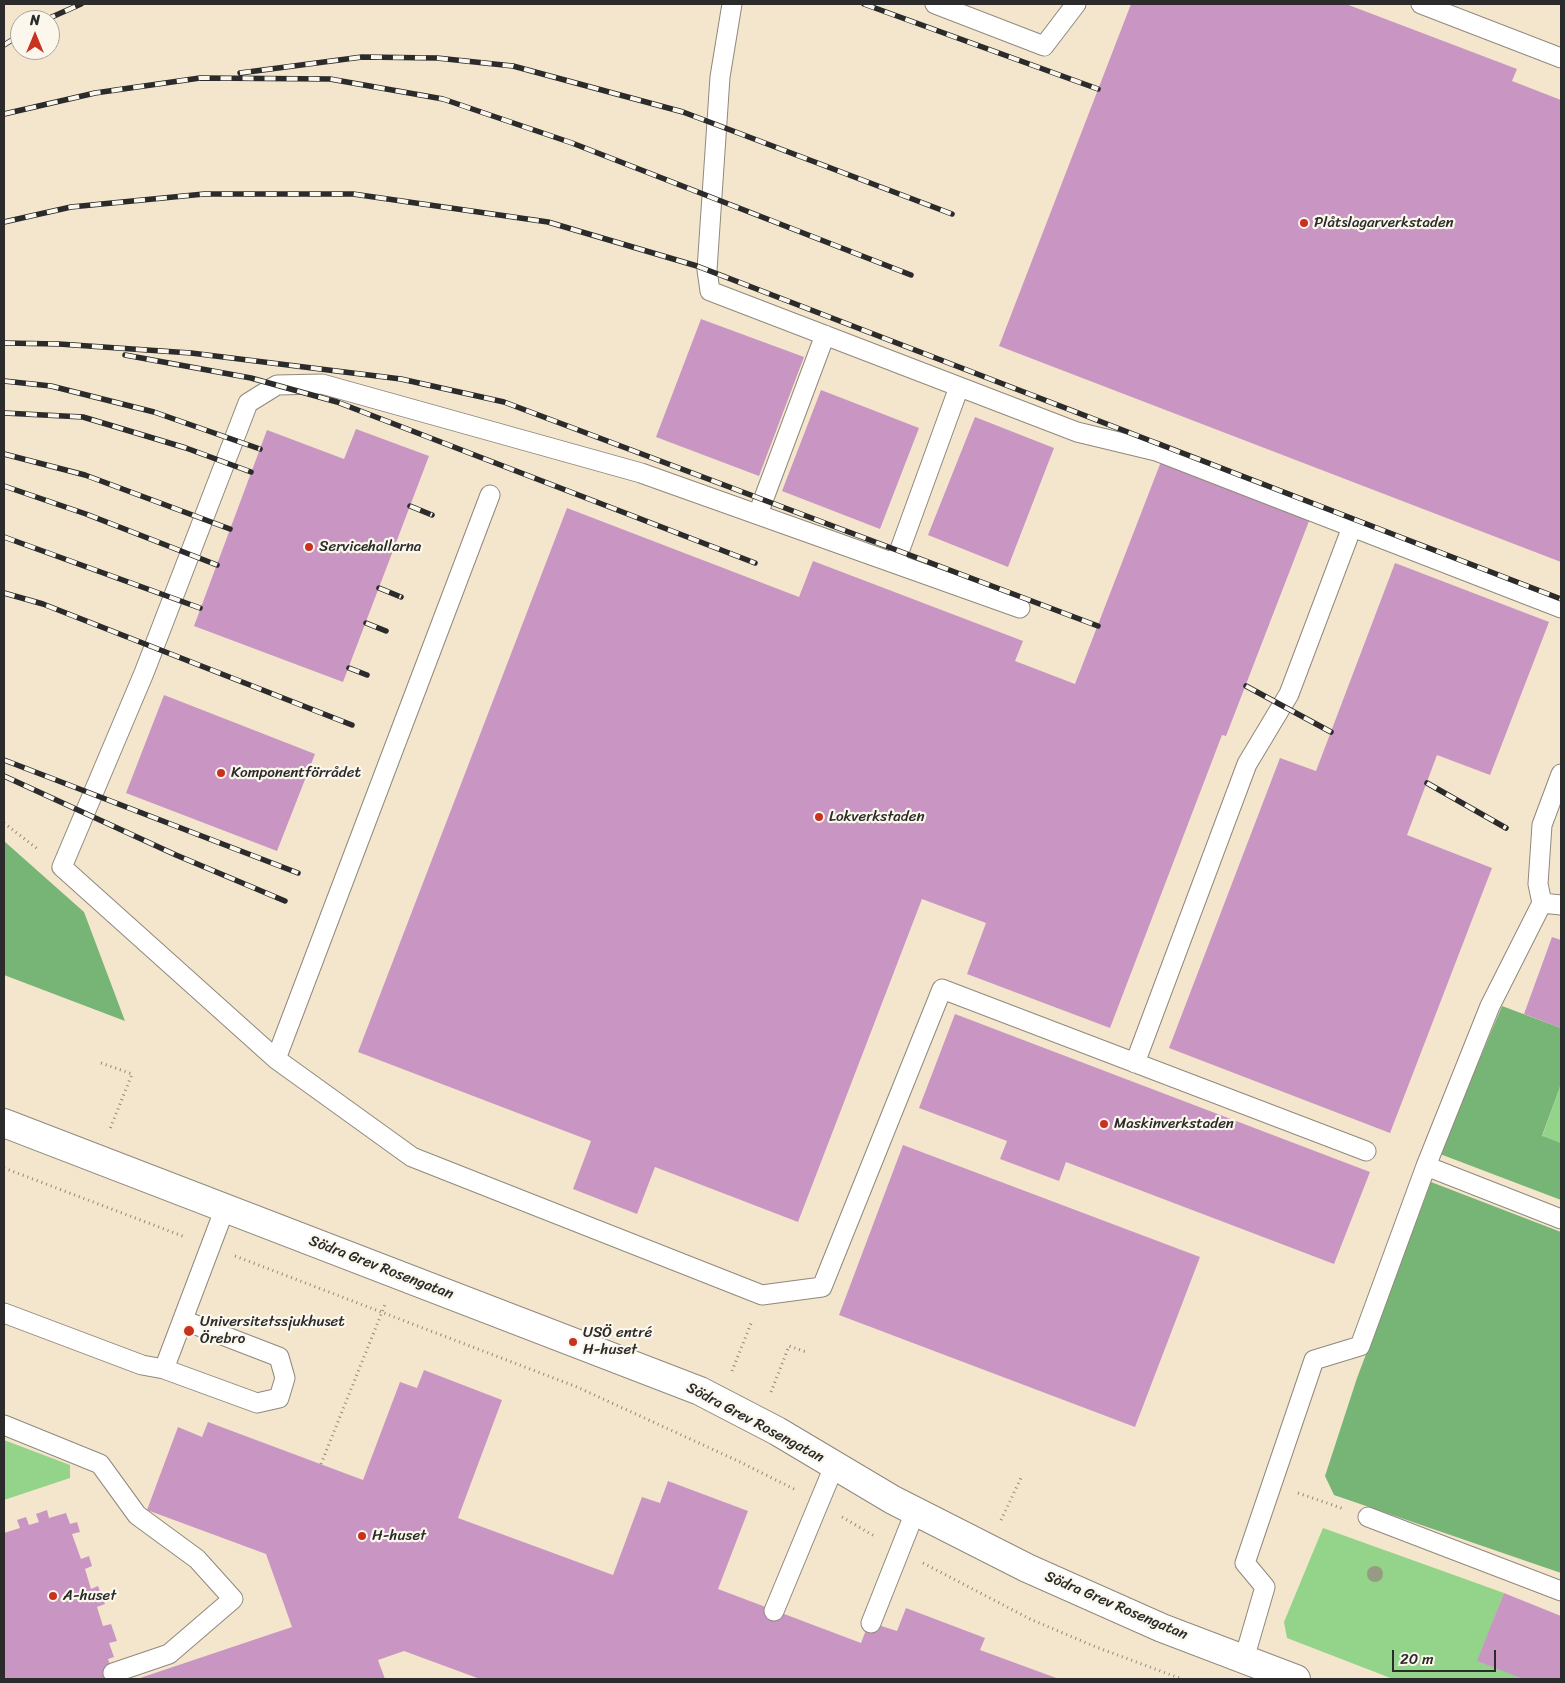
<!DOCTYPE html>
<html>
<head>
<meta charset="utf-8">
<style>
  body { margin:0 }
  #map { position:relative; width:1565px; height:1683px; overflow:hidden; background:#f4e6cc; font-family:Sriracha,sans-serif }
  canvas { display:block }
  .frame { position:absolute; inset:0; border:5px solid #2b2b2b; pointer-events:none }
  .north { position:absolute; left:10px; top:10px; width:50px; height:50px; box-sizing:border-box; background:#fbf7ec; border:1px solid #a8a59f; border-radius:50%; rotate:0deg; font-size:14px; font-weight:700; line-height:20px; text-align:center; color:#2b2b2b }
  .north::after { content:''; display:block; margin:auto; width:18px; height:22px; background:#c8321e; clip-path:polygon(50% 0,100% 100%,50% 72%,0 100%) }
  .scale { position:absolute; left:1392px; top:1650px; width:104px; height:22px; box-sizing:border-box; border:2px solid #2b2b2b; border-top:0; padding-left:6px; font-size:15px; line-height:18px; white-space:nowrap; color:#2b2b2b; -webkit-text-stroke:4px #fbf7ec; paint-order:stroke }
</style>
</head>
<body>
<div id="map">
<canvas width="1565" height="1683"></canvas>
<div class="frame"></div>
<div class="north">N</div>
<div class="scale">20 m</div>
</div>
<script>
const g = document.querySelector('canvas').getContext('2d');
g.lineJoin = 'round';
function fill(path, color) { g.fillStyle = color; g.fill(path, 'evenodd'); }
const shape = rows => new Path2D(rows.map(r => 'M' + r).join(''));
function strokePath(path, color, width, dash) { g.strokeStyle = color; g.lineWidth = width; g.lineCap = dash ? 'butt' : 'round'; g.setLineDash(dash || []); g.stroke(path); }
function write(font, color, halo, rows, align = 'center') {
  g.font = font + ' Sriracha,sans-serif'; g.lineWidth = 4.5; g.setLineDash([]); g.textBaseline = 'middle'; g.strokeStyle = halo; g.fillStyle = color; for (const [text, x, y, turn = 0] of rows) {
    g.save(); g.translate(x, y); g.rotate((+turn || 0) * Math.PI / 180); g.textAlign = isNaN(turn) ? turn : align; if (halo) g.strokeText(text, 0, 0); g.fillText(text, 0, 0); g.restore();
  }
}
const green = shape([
  [1561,1084,1561,1143,1542,1137],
  [4,1440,70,1465,70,1478,4,1500],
  [1323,1528,1504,1593,1478,1661,1524,1679,1393,1679,1287,1638,1284,1622]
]);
const forest = shape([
  [4,841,84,912,125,1021,4,975],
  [1502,1006,1561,1028,1561,1084,1542,1136,1561,1143,1561,1200,1440,1154],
  [1431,1182,1561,1232,1561,1573,1334,1495,1325,1476,1357,1378]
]);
const building = shape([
  [1131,4,1346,4,1517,69,1512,81,1561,100,1561,562,999,346],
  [701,319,804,357,759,476,656,437],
  [821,390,919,428,880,529,782,491],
  [975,417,1054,448,1008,567,928,535],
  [356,429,429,456,343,682,194,626,267,430,344,459],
  [1162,459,1311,516,1226,736,1222,735,1110,1028,967,974,986,923,922,899,798,1222,655,1167,637,1214,573,1189,591,1141,358,1052,567,508,799,597,813,561,1023,641,1015,661,1075,684],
  [1395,563,1549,622,1490,775,1437,755,1407,835,1492,868,1390,1133,1169,1048,1280,758,1316,771],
  [164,695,315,754,277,851,126,793],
  [1552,937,1561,940,1561,1028,1524,1014],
  [955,1014,1370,1172,1334,1264,1066,1162,1059,1181,1000,1159,1007,1141,919,1108],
  [903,1145,1200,1257,1135,1427,839,1315],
  [424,1370,502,1400,458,1518,613,1575,642,1497,660,1503,668,1481,748,1511,718,1589,861,1643,869,1622,897,1631,906,1608,985,1638,980,1650,1059,1679,480,1679,404,1651,378,1660,385,1679,137,1679,292,1627,266,1554,147,1510,178,1427,202,1437,208,1422,363,1480,400,1382,417,1388],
  [47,1510,49,1518,66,1513,70,1524,77,1522,80,1532,72,1534,81,1559,89,1556,92,1566,85,1569,91,1589,98,1586,105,1604,97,1607,103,1626,111,1624,117,1641,109,1643,114,1657,108,1659,115,1679,4,1679,4,1533,20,1528,17,1520,26,1517,29,1525,39,1522,36,1514],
  [1504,1593,1561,1616,1561,1679,1523,1679,1477,1661]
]);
const path = shape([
  [4,823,39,850],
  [101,1063,132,1074,110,1129],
  [4,1168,185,1237],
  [235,1256,577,1387,738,1461,796,1490],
  [732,1371,752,1321],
  [771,1392,789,1346,806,1352],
  [321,1464,386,1302],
  [1298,1493,1344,1509],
  [842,1517,876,1537],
  [1001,1520,1021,1478],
  [923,1563,1030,1619,1096,1647,1182,1679]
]);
const lane = shape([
  [732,4,720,77,707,270,710,291,1077,432,1156,451,1561,608],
  [935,4,1044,46,1076,4],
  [1421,4,1561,58],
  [758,514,825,335],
  [895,563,959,387],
  [1020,608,641,473,322,384,277,385,248,403,144,673,62,867,276,1059,412,1157,762,1295,822,1287,942,989,1366,1151],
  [1542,903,1561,905],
  [276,1059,490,495],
  [1135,1063,1247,764,1289,694,1352,527],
  [1426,1166,1561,1219],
  [4,1313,142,1365,164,1369,257,1403,279,1398,285,1378,279,1357,183,1320],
  [164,1369,225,1208],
  [4,1425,100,1464,137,1515,197,1559,233,1599,169,1654,113,1673],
  [1368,1517,1561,1591],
  [774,1611,835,1464],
  [871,1623,915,1512],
  [1244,1659,1265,1587,1245,1563,1314,1360,1360,1346,1426,1166,1490,1006,1542,903,1538,884,1542,825,1561,774]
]);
const street = shape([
  [4,1123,700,1391,777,1431,893,1500,1027,1568,1162,1628,1296,1679]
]);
const rail = shape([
  [864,4,1098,89],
  [45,20,81,4],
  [4,45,20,35],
  [240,73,362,57,437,58,513,66,683,112,952,214],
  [4,114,95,93,200,78,330,79,443,99,572,143,911,275],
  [4,222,71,207,204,194,353,194,548,222,697,266,1561,599],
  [4,343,59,344,191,353,401,379,504,402,1098,626],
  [125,355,251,378,337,402,755,563],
  [4,381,51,386,154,412,260,449],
  [4,413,83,417,186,448,251,472],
  [4,454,85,475,230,529],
  [4,486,86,514,217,565],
  [410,506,432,515],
  [4,537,200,608],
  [379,588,401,597],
  [4,593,43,604,352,725],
  [366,623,386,631],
  [349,668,367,675],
  [1246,686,1331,732],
  [4,760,298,873],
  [4,776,176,855,285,901],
  [1427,783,1506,828]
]);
const trees = [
  [1375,1574]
];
const markers = [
  [1304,223,5,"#c8321e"],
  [309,547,5,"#c8321e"],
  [221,773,5,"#c8321e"],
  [819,817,5,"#c8321e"],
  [1104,1124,5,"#c8321e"],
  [189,1331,6,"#c8321e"],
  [573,1342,5,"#c8321e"],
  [362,1536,5,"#c8321e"],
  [53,1596,5,"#c8321e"]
];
const poiNames = [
  ["Plåtslagarverkstaden",1314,223],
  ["Servicehallarna",319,547],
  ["Komponentförrådet",231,773],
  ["Lokverkstaden",829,817],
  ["Maskinverkstaden",1114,1124],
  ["Universitetssjukhuset",200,1322],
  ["Örebro",200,1339],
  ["USÖ entré",583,1333],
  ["H-huset",583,1350],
  ["H-huset",372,1536],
  ["A-huset",63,1596]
];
const streetNames = [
  ["Södra Grev Rosengatan",381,1268,21],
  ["Södra Grev Rosengatan",755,1423,28],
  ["Södra Grev Rosengatan",1116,1606,23]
];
fill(green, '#94d38a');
fill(forest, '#77b576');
fill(building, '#c996c4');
strokePath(lane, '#90887c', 21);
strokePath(street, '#90887c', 30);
strokePath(path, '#90887c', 3, [1, 4]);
strokePath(lane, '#fff', 19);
strokePath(street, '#fff', 28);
strokePath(rail, '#2b2b2b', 5.5);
strokePath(rail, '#fbf7ec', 4, [11]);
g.fillStyle = '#969b83';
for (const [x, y] of trees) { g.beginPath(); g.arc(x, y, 8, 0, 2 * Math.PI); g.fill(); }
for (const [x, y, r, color] of markers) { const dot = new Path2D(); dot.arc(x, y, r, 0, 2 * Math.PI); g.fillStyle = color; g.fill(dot); strokePath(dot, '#fbf7ec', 2); }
write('15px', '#2b2b2b', '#fbf7ec', poiNames, 'left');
write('15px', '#2b2b2b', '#fbf7ec', streetNames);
</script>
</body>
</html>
